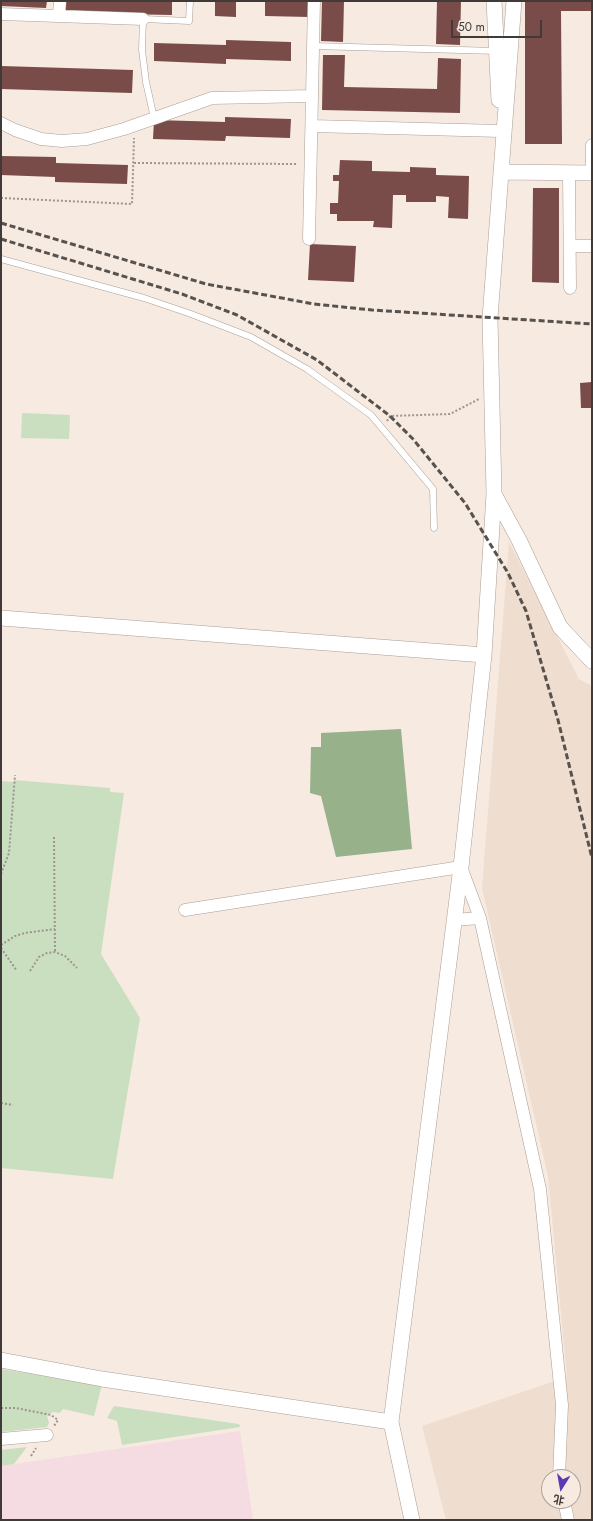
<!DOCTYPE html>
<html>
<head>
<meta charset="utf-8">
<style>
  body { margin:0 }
  #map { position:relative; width:593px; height:1521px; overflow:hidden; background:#f6eae1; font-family:Jost,"Noto Sans SC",sans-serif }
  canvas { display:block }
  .frame { position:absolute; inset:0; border:2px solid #403b38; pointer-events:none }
  .north { position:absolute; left:541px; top:1469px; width:40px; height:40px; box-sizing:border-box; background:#f6eae1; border:1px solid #ada49d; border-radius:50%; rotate:191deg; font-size:11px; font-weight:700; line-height:16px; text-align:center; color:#403b38 }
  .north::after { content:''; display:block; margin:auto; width:14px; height:18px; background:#5b3bb3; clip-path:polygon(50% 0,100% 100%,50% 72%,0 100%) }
  .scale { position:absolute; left:451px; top:20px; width:91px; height:18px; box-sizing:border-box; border:2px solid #403b38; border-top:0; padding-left:5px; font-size:12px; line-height:14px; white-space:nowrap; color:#403b38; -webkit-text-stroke:3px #f6eae1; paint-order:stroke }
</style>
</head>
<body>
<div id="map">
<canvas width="593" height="1521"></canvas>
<div class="frame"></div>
<div class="north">北</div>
<div class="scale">50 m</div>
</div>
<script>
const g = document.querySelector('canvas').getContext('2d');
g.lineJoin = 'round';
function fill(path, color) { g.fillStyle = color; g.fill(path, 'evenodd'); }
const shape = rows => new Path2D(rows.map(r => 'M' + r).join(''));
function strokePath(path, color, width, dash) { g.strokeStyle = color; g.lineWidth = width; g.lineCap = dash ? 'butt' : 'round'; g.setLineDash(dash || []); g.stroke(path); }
const built = shape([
  [509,542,579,679,592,686,592,1520,446,1520,422,1426,567,1377,548,1176,482,888],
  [549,1477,573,1477,573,1501,549,1501]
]);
const education = shape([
  [240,1431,253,1520,1,1520,1,1466]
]);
const green = shape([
  [22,413,70,415,69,439,21,438],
  [14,780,110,788,110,792,124,793,101,954,140,1018,113,1179,1,1168,1,781,14,782],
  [1,1369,102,1385,94,1416,63,1409,60,1413,53,1412,47,1416,49,1423,47,1427,1,1432],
  [114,1406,239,1424,240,1427,122,1445,117,1421,107,1418],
  [27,1447,14,1464,1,1466,1,1450]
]);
const forest = shape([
  [401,729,412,849,336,857,321,796,310,793,311,747,321,747,321,733]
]);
const building = shape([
  [1,1,47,1,46,8,1,6],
  [66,1,172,1,172,15,66,13],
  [215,1,236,1,236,17,215,16],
  [265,1,309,1,309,17,265,16],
  [322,1,344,1,343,42,321,41],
  [437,1,461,1,460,45,436,44],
  [525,1,592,1,592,11,561,11,562,144,525,144],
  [226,40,291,42,291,61,226,59,226,64,154,61,154,43,226,45],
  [323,55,345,55,344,87,437,89,438,58,461,59,460,113,322,110],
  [1,66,133,70,132,93,1,89],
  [225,117,291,119,290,138,226,136,225,141,153,139,154,120,225,122],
  [1,156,56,157,56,163,128,165,127,184,55,182,55,177,1,175],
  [340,160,372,161,372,171,410,172,410,167,436,168,436,175,469,176,468,219,448,218,449,197,436,196,436,202,406,202,406,195,393,195,392,228,373,227,374,221,337,221,337,214,330,214,330,203,338,203,339,181,333,181,333,175,339,175],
  [533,188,559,188,559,283,532,282],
  [310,244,356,246,354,282,308,280],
  [592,382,592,408,581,408,580,383]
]);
const path = shape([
  [134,163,298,164],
  [1,198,132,204,134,138],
  [387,421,390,416,450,414,479,399],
  [54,837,55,952],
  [1,874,9,853,15,775],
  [1,945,15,936,25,933,55,929],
  [1,948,17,971],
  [30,971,39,957,47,953,55,952,65,956,77,968],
  [1,1103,13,1105],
  [1,1408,16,1408,51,1415,58,1420,54,1426],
  [31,1456,36,1448]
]);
const service = shape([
  [313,46,497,51],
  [154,118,146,82,142,50,143,19,189,21,190,1],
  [1,259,144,298,191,314,251,337,307,369,371,415,433,489,434,528]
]);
const minor = shape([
  [1,14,143,19],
  [59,16,60,1],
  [1,123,15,130,41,139,62,141,87,139,124,129,212,98,312,96],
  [312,126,500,131],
  [569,172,570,288],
  [592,173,592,145],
  [309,239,314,1],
  [570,246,592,246],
  [185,910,461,867,480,918,540,1189,562,1405,559,1477],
  [454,920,480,918],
  [1,1439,47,1435],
  [564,1501,568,1520]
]);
const tertiary = shape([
  [494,1,499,100],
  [514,1,490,318,494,494,519,540,560,627,592,661],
  [502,162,502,172,592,173],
  [1,618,484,655],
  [1,1360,102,1379,391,1422],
  [412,1520,391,1422,461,867,484,655,494,494]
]);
const rail = shape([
  [1,223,206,284,314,304,372,310,592,324],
  [1,239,182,294,237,315,317,360,390,416,413,439,465,503,508,573,526,611,558,720,592,858]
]);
fill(built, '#efddcf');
fill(education, '#f5dbe2');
fill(green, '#cadfc0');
fill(forest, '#97b18a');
fill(building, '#794c49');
strokePath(service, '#a99e96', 7);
strokePath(minor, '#a99e96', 13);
strokePath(tertiary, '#a99e96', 16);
strokePath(path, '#9e958f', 2, [2, 2]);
strokePath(service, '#fff', 6);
strokePath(minor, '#fff', 12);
strokePath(tertiary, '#fff', 15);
strokePath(rail, '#57524e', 3, [6, 3]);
</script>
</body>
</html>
